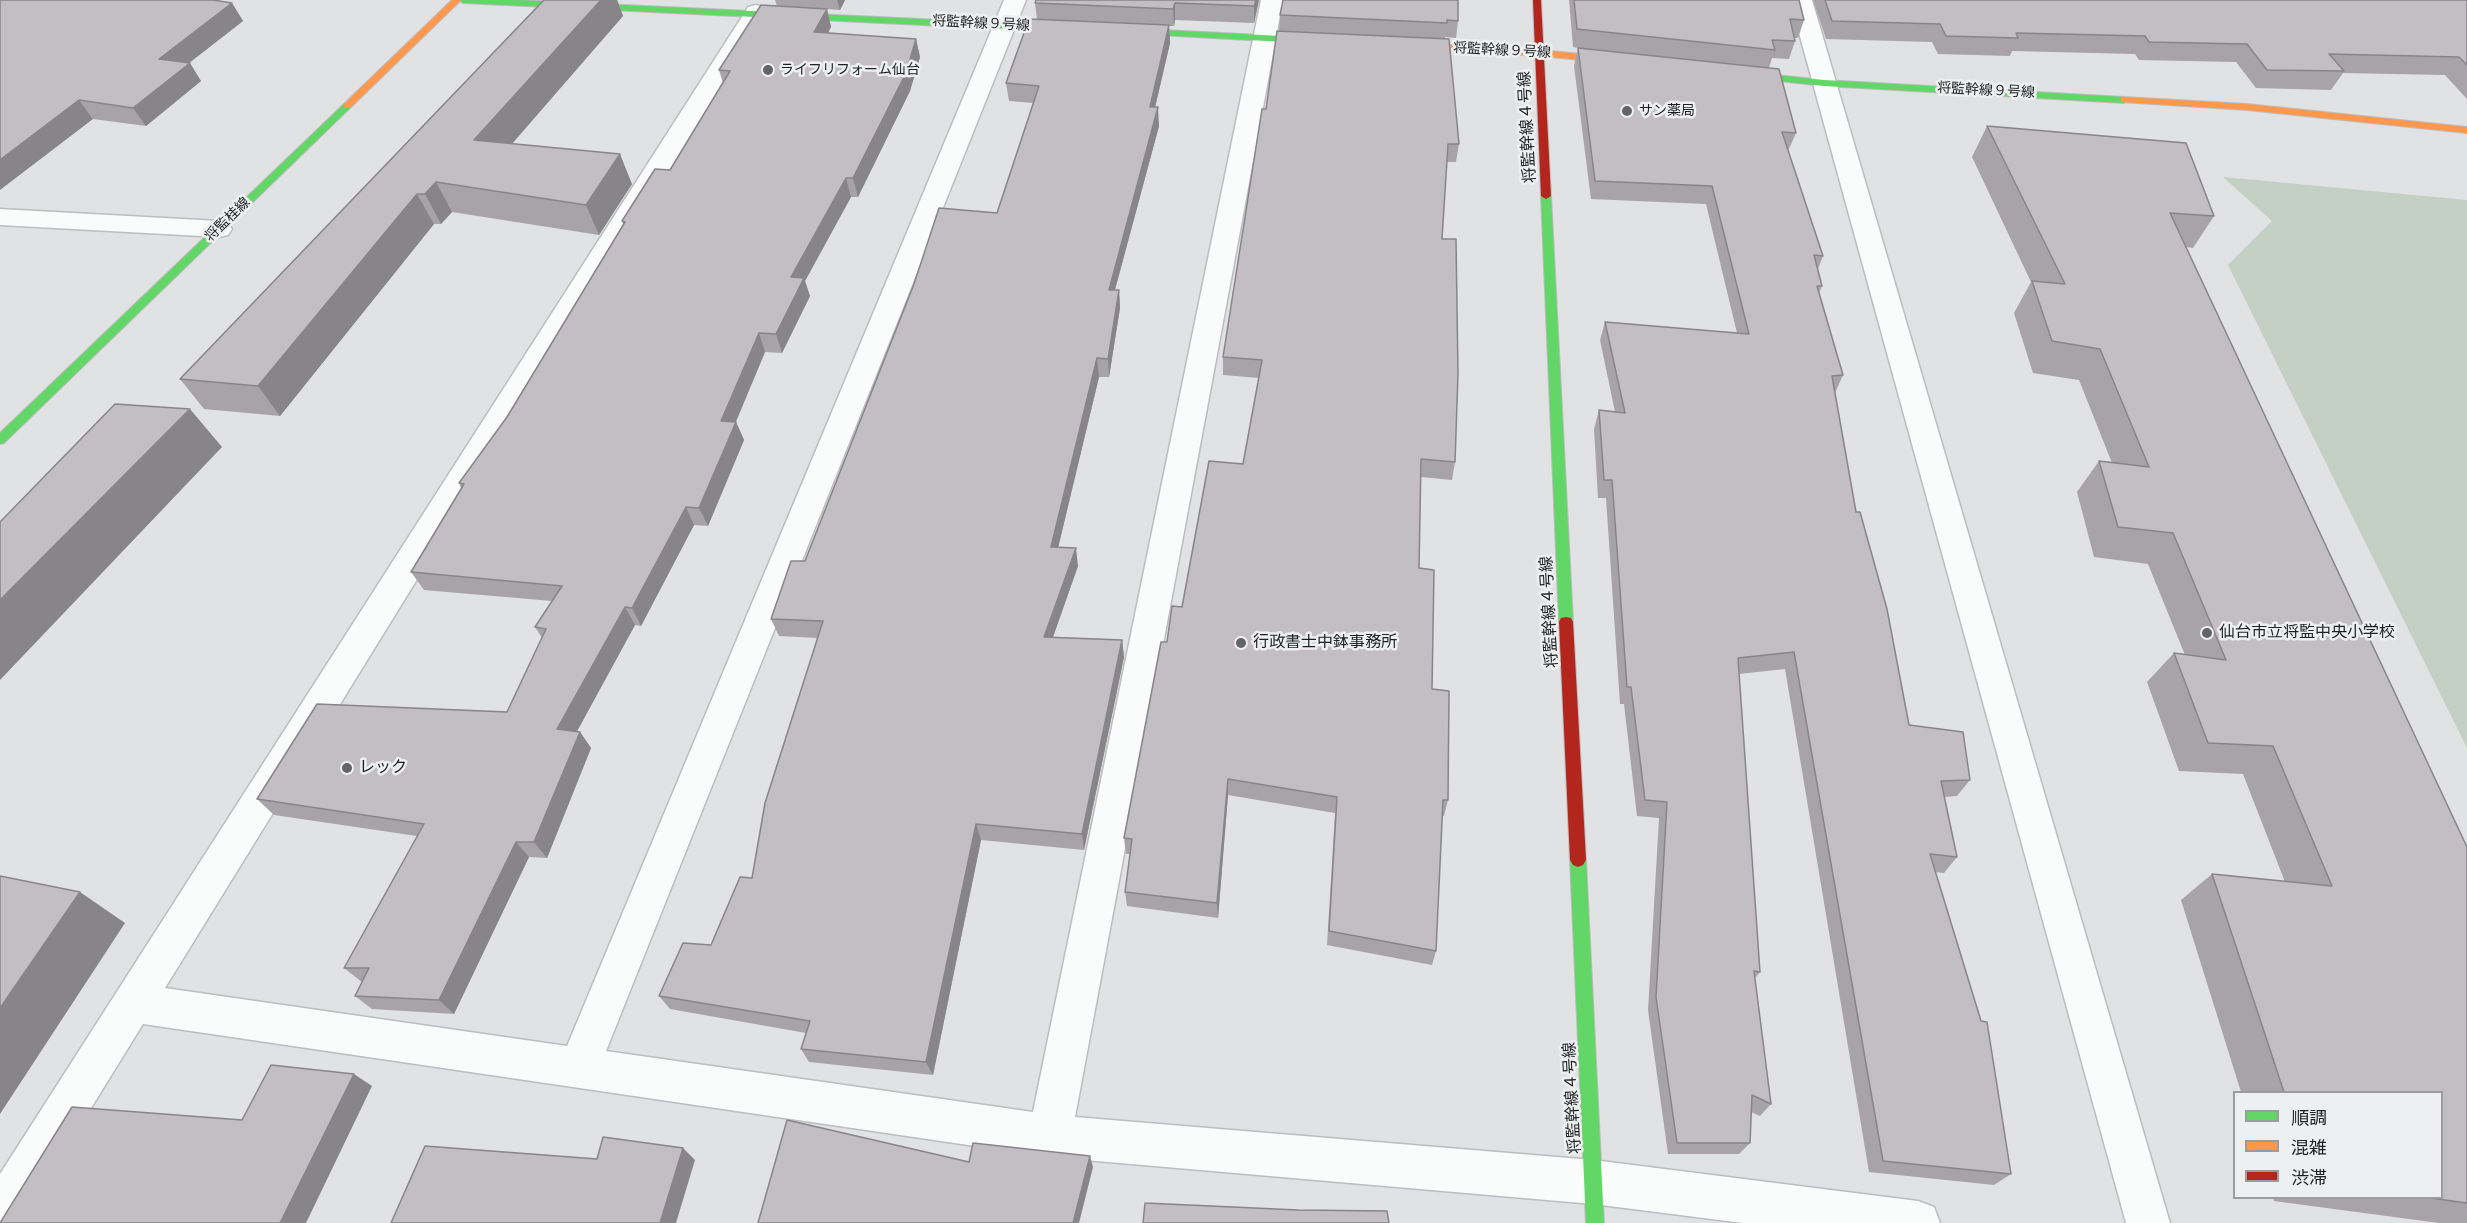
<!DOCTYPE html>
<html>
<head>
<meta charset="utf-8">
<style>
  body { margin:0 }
  #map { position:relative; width:2467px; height:1223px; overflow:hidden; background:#e0e2e3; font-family:"Roboto Condensed","Noto Sans JP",sans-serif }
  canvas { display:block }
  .legend { position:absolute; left:2233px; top:1091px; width:210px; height:108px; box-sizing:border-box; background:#edeff1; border:2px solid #9b9c9e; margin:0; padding:8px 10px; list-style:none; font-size:18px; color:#1f2021 }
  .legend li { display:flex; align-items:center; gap:12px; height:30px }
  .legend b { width:30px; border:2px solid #9b9c9e }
</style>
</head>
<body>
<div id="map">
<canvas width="2467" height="1223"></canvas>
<ul class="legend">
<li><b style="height:8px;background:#63d668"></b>順調</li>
<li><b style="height:8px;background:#ff974d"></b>混雑</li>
<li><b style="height:8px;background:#b3261e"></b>渋滞</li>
</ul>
</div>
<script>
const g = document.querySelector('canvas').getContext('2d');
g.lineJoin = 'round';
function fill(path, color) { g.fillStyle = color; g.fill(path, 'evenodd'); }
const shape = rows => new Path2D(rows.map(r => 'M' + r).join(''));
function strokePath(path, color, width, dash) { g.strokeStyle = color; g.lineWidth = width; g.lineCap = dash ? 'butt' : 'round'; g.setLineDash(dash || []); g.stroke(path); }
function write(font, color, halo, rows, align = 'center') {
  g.font = font + ' "Roboto Condensed","Noto Sans JP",sans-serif'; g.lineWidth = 5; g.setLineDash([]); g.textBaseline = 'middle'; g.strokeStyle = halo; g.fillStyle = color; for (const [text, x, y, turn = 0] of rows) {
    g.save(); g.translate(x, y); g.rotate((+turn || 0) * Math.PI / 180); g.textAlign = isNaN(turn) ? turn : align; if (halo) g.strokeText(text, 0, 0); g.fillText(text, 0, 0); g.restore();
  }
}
const green = shape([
  [2223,177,2467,200,2467,748,2228,265,2272,221]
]);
const street = shape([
  [1004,0,1026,0,606,1051,1033,1112,1261,0,1283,0,1075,1117,1593,1160,1918,1201,1934,1207,1940,1223,1743,1223,1593,1204,1050,1157,143,1024,20,1223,0,1223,0,1174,745,12,748,7,756,5,764,7,767,12,165,988,567,1046,1004,0],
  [1790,0,1812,0,2170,1223,2126,1223,1790,0],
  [0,209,219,221,228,223,232,229,228,235,219,237,0,225,0,209]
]);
const fast = shape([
  [459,0,518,0,1069,26,1074,29,1069,32,463,3,459,0],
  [1124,28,1321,38,1326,41,1321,44,1121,33,1121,29,1124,28],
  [1737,71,1824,80,2124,97,2129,100,2124,103,1824,86,1734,76,1734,72,1737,71],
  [347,103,350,104,350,108,4,443,0,444,0,433,344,104,347,103],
  [1546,193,1551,196,1573,622,1571,626,1566,627,1561,626,1559,622,1541,196,1546,193],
  [1578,853,1583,855,1586,860,1604,1223,1586,1223,1570,860,1573,855,1578,853]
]);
const slow = shape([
  [452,0,461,0,350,108,344,108,344,104,452,0],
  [1405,43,1541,50,1620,58,1625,61,1620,64,1541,56,1402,48,1402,44,1405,43],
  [2124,97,2247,104,2467,127,2467,133,2247,110,2121,102,2121,98,2124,97]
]);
const jam = shape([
  [1533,0,1541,0,1551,196,1546,199,1541,196,1533,0],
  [1566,617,1571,618,1573,622,1586,860,1583,865,1578,867,1573,865,1570,860,1559,622,1561,618,1566,617]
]);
const wall = shape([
  [0,0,232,3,243,21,189,63,201,81,146,126,93,119],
  [544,0,617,0,623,16,512,144,632,184,599,235,452,212,441,224,434,224,280,416,204,409,180,379],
  [775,0,845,0,840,10,827,9,831,27,828,33,916,39,920,57,910,91,858,197,851,197,805,281,810,296,782,353,765,352,736,422,744,440,708,526,694,525,641,626,635,625,577,731,580,732,591,748,547,858,529,857,454,1014,372,1009,355,996,362,982,344,968,417,836,274,815,257,799,507,712,542,638,535,627,552,601,424,590,411,572,461,488,459,483,507,417,623,225,622,221,670,170,723,83,719,70,777,6],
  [1036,0,1259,0,1254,23,1175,20,1174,26,1169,26,1170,43,1155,107,1159,126,1115,290,1119,290,1120,308,1109,377,1099,377,1058,547,1078,566,1053,637,1122,640,1124,657,1084,850,981,840,933,1075,809,1062,801,1049,806,1033,670,1009,659,996,711,945,752,878,817,638,779,636,771,619,805,561,997,213,1033,103,1009,101,1006,83,1037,19,1035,3],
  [1569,0,1799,0,1804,20,1798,38,1794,38,1795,41,1789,59,1772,58,1769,68,1796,133,1788,151,1823,256,1818,269,1822,286,1819,293,1843,375,1835,393,1856,512,1909,725,1970,780,1957,796,1944,797,1957,857,1944,873,1935,872,2011,1174,1994,1185,1869,1172,1785,669,1739,674,1760,972,1755,978,1771,1104,1760,1116,1751,1112,1750,1143,1739,1154,1668,1154,1648,1010,1659,818,1637,816,1624,704,1620,704,1606,498,1598,498,1594,429,1599,410,1615,412,1600,340,1605,322,1737,333,1706,204,1591,199,1574,66,1578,48,1573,47],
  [1813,0,2467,0,2467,99,2445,75,2343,73,2331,90,2256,88,2236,62,2139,60,2135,54,2012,51,2010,56,1938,54,1932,42,1826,39],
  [1280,15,1458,21,1456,38,1445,37,1445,39,1459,144,1456,162,1447,162,1442,239,1455,462,1452,480,1421,477,1419,568,1432,689,1448,800,1444,816,1442,816,1436,951,1432,965,1327,945,1335,813,1228,795,1218,918,1127,906,1125,892,1130,854,1126,854,1124,838,1167,642,1243,464,1259,378,1223,375,1223,357,1279,31],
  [1987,126,2214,216,2193,248,2186,247,2467,847,2467,1223,2439,1223,2274,1201,2273,1197,2442,1197,2442,1092,2241,1092,2181,900,2212,874,2285,882,2243,774,2179,771,2147,682,2174,653,2185,655,2148,564,2094,557,2077,492,2099,461,2112,463,2079,380,2033,373,2014,313,2031,282,1972,157]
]);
const shadedWall = shape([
  [601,0,617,0,623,16,489,170,474,140],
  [837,0,845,0,840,10],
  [1256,0,1259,0,1254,23,1254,6],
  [232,3,243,21,171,77,159,59],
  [1175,3,1175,20,1174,26,1173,9],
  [827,9,831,27,819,50,814,32],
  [1169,25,1170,43,1151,125,1150,107],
  [916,39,920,57,910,91,858,197,853,178],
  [190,63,201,81,146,126,133,108],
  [79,100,93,119,0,190,0,160],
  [1158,107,1159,126,1110,308,1109,290],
  [620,154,632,184,599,235,586,205],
  [846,178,851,197,805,281,810,296,782,353,776,334,791,277],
  [436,182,452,212,441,224,425,194],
  [417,194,434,224,280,416,258,386],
  [1119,290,1120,308,1109,377,1108,359],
  [759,333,765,352,728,440,721,421],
  [1097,358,1099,377,1054,565,1051,547],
  [190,409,222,447,0,680,0,600],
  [736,422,744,440,708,526,699,508],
  [686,507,694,525,641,626,632,608],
  [1076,548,1078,566,1047,654,1044,637],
  [625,607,635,625,569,746,557,729],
  [1122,640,1124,657,1084,850,1082,834],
  [580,732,591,748,547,858,534,842],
  [1228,779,1228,795,1218,918,1217,903],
  [976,824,981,840,933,1075,926,1062],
  [516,842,529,857,454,1014,439,1000],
  [80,892,125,923,0,1114,0,1008],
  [354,1074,372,1086,306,1223,280,1223],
  [683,1148,695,1160,676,1223,660,1223],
  [1090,1156,1093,1167,1079,1223,1073,1223]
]);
const building = shape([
  [0,0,213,0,232,3,159,59,190,63,133,108,79,100,0,160,0,0],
  [544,0,601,0,474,140,620,154,586,205,436,182,425,194,417,194,258,386,180,379,544,0],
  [1036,0,1256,0,1254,6,1175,3,1173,9,1035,3,1036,0],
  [1283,0,1458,0,1458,21,1447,20,1447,23,1280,15,1283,0],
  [1574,0,1799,0,1804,20,1790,19,1795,41,1772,40,1775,50,1577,29,1574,0],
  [1825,0,2467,0,2467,65,2459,57,2329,54,2344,71,2267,70,2247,44,2149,42,2145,36,2016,33,2018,38,1946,36,1940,24,1832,21,1825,0],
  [761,5,827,9,814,32,916,39,906,73,853,178,846,178,791,277,804,278,776,334,759,333,721,421,736,422,699,508,686,507,632,608,625,607,557,729,580,732,534,842,516,842,439,1000,355,996,369,968,344,968,424,824,257,799,317,704,507,712,546,629,535,627,562,586,411,572,464,484,459,483,507,417,625,222,622,221,655,169,670,170,730,71,719,70,761,5],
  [1029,19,1169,25,1150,107,1158,107,1109,290,1119,290,1108,359,1097,358,1051,547,1076,548,1044,637,1122,640,1082,834,976,824,926,1062,801,1049,810,1021,659,996,683,943,711,945,740,877,752,878,765,803,823,621,771,619,791,561,805,561,914,284,939,208,997,213,1039,86,1006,83,1029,19],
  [1277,31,1449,39,1459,144,1448,144,1442,239,1456,239,1458,374,1455,462,1421,459,1419,568,1434,570,1432,689,1449,691,1448,800,1443,800,1436,951,1329,931,1337,797,1228,779,1217,903,1125,892,1132,839,1124,838,1161,642,1167,642,1172,606,1182,607,1209,461,1243,464,1262,360,1223,357,1262,109,1266,109,1277,31],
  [1578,48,1779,69,1796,133,1782,132,1823,256,1814,255,1822,286,1817,286,1843,375,1832,376,1856,512,1860,512,1887,609,1909,725,1963,732,1970,780,1941,781,1957,857,1930,854,1981,1021,1987,1022,2011,1174,1883,1161,1794,652,1738,658,1760,972,1754,971,1771,1104,1752,1095,1750,1143,1677,1143,1656,997,1667,802,1645,800,1631,687,1627,687,1612,480,1604,480,1599,410,1625,413,1605,322,1749,334,1712,186,1595,181,1578,48],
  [1987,126,2186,143,2214,216,2170,213,2467,847,2467,1203,2423,1197,2442,1197,2442,1092,2284,1092,2212,874,2332,886,2273,746,2208,743,2174,653,2226,660,2173,533,2118,527,2099,461,2149,467,2100,349,2052,341,2032,281,2065,284,1987,126],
  [115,404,190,409,0,600,0,522,115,404],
  [0,876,80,892,0,1008,0,876],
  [271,1065,354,1074,280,1223,0,1223,72,1107,242,1120,271,1065],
  [787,1120,969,1162,973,1143,1090,1156,1073,1223,758,1223,787,1120],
  [603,1137,683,1148,660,1223,391,1223,425,1146,597,1159,603,1137],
  [1145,1203,1298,1210,1387,1211,1389,1223,1143,1223,1145,1203]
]);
const markers = [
  [768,70,6,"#636465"],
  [1627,111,6,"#636465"],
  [2207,633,6,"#636465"],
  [1241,643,6,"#636465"],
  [347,768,6,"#636465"]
];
const farStreetnames = [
  ["将監幹線９号線",981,24,3],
  ["将監幹線９号線",1502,51,3],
  ["将監幹線９号線",1986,91,3],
  ["将監桂線",228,220,-44]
];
const farPoinames = [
  ["ライフリフォーム仙台",780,70],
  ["サン薬局",1639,111]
];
const streetNames = [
  ["将監幹線４号線",1528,127,-93],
  ["将監幹線４号線",1550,612,-93],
  ["将監幹線４号線",1573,1098,-93]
];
const poiNames = [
  ["仙台市立将監中央小学校",2219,633],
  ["行政書士中鉢事務所",1253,643],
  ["レック",359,768]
];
fill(green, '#c4d0c4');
strokePath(street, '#bbbdbe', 3);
strokePath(fast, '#bbbdbe', 2);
strokePath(slow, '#bbbdbe', 2);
strokePath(jam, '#bbbdbe', 2);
fill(street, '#fafbfb');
fill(fast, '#63d668');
fill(slow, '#ff974d');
fill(jam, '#b3261e');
fill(wall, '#a8a3a8');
fill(shadedWall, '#888588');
fill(building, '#c3bec3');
strokePath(building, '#888588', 1.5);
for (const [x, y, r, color] of markers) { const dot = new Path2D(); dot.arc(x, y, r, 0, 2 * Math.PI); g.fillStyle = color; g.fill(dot); strokePath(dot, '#edeff1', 2); }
write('14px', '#1f2021', '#edeff1', farStreetnames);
write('14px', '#1f2021', '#edeff1', farPoinames, 'left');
write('16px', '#1f2021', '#edeff1', streetNames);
write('16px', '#1f2021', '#edeff1', poiNames, 'left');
</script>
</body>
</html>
